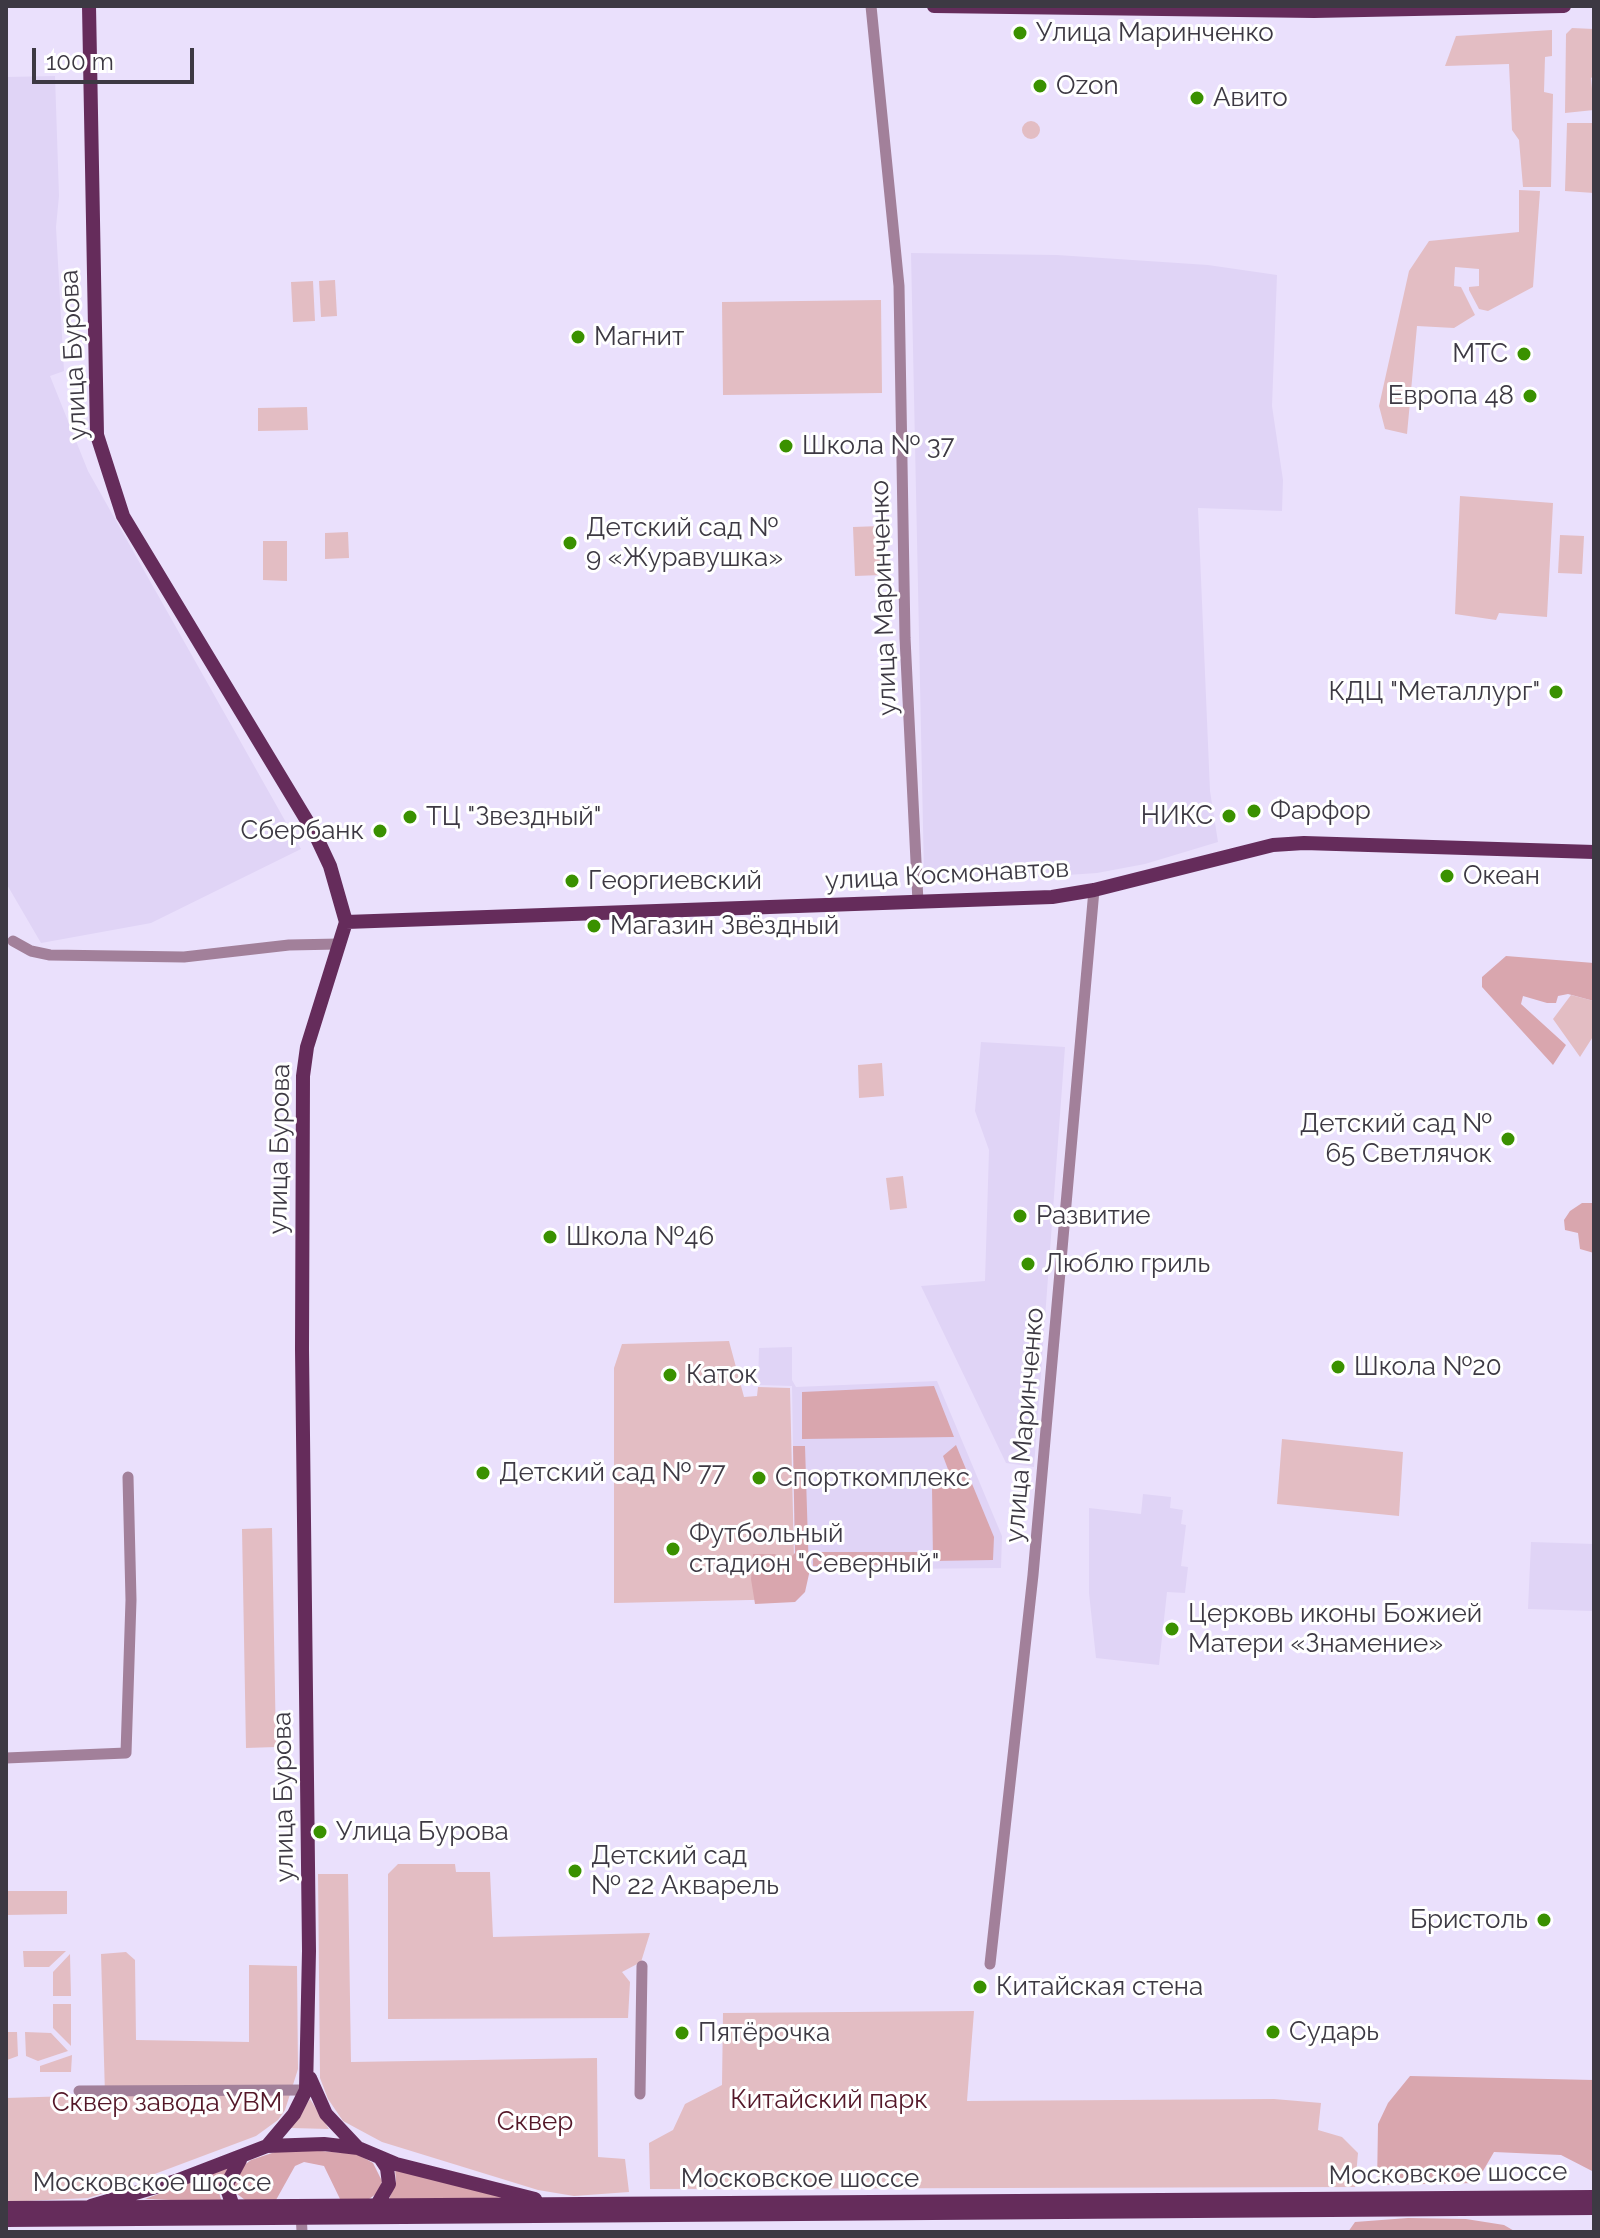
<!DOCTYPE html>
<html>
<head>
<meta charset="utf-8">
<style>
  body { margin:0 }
  #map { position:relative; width:1600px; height:2238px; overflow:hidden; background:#eae0fc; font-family:Raleway,sans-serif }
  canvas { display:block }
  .frame { position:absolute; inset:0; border:8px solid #3d3943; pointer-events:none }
  .scale { position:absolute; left:32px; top:48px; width:162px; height:36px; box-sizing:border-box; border:4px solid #3d3943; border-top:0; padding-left:10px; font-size:24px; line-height:28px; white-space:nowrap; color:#3d3943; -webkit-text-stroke:6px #fff; paint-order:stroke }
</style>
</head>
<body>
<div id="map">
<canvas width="1600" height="2238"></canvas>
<div class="frame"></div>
<div class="scale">100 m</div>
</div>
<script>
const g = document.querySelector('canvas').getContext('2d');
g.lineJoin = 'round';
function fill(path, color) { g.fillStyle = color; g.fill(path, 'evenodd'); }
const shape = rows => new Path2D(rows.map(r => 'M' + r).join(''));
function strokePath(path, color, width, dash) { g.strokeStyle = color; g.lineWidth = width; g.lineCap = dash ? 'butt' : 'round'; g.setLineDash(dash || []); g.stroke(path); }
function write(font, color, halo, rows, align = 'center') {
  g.font = font + ' Raleway,sans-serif'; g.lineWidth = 6; g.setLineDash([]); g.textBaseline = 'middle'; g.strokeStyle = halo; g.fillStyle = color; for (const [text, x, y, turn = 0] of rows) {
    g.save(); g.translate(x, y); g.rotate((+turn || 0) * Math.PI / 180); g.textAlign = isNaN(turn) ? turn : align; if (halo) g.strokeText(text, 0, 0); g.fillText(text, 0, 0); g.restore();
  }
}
const built = shape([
  [55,76,59,196,56,227,64,371,50,376,88,471,301,849,151,923,41,943,6,883,6,77],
  [911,253,1057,255,1208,265,1277,275,1272,406,1283,480,1282,511,1198,508,1210,791,1218,842,1145,864,1097,873,934,884,924,874],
  [981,1042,1065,1047,1034,1467,1006,1463,921,1286,985,1281,989,1150,975,1111],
  [792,1347,792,1380,796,1387,937,1381,1002,1536,1001,1568,795,1570,792,1386,758,1385,759,1348],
  [1143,1494,1171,1497,1170,1508,1183,1510,1181,1524,1186,1525,1181,1566,1188,1567,1185,1593,1167,1592,1159,1665,1096,1658,1089,1593,1089,1508,1141,1514],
  [1531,1542,1594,1544,1592,1611,1528,1609]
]);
const green = shape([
  [1572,28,1594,29,1594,76,1591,78,1594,110,1565,113,1566,34],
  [1552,30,1552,56,1545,57,1544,92,1553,94,1551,187,1523,187,1519,140,1512,130,1509,64,1445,66,1456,36],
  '1022 130a9 9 0 1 1 18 0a9 9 0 1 1-18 0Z',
  [1567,123,1594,123,1594,193,1565,191],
  [1519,190,1540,191,1533,287,1488,311,1479,309,1469,290,1469,287,1479,286,1479,269,1455,267,1454,286,1461,287,1475,315,1454,328,1417,326,1407,434,1385,429,1379,406,1409,271,1429,241,1519,232],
  [335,280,337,316,321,317,319,281],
  [313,281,315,321,293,322,291,282],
  [881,300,882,393,723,395,722,302],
  [307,407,308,430,258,431,258,408],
  [1460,496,1553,503,1547,617,1499,613,1496,620,1455,614],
  [881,526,882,575,855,576,853,527],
  [348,532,349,558,325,559,325,533],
  [1560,535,1584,536,1582,574,1558,573],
  [263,541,287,541,287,581,263,580],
  [1571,995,1594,1001,1594,1035,1580,1057,1553,1019],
  [882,1063,884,1096,859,1098,858,1065],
  [903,1176,907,1208,890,1210,886,1178],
  [729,1341,744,1397,757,1396,758,1387,790,1388,795,1599,614,1603,614,1368,622,1344],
  [1282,1439,1403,1452,1399,1516,1277,1504],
  [272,1528,276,1747,246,1748,242,1529],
  [398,1864,455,1864,456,1872,490,1872,493,1937,650,1933,641,1962,622,1972,630,1982,628,2018,388,2019,388,1874],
  [318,1874,348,1874,351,2062,597,2058,598,2157,625,2159,629,2192,574,2196,538,2190,382,2142,343,2121,328,2099,320,2078],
  [6,1891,67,1891,67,1914,6,1915],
  [23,1951,66,1951,49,1967,24,1967],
  [126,1952,135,1960,136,2040,249,2042,249,1965,297,1966,298,2069,285,2110,278,2120,256,2136,104,2193,88,2198,6,2202,6,2098,105,2095,101,1954],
  [70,1954,71,1996,53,1996,53,1972],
  [53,2004,71,2004,71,2046,53,2028],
  [974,2011,967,2101,1274,2099,1321,2103,1318,2130,1342,2137,1358,2153,1355,2187,650,2189,649,2143,673,2130,685,2104,722,2085,723,2013],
  [6,2032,17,2032,18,2056,7,2060],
  [25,2032,51,2033,68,2051,38,2061,26,2056],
  [72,2055,71,2072,40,2072,40,2066],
  [310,2099,329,2129,291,2128]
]);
const forest = shape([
  [1506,956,1594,963,1594,1001,1568,994,1558,996,1556,1003,1547,1003,1523,996,1521,1004,1566,1045,1553,1065,1482,987,1482,977],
  [1582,1203,1594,1203,1594,1253,1580,1249,1578,1233,1565,1230,1564,1220,1570,1211],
  [934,1386,954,1437,802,1439,802,1392],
  [956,1445,994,1537,993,1560,933,1561,932,1487,955,1488,943,1456],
  [793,1446,805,1446,809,1574,805,1592,795,1602,755,1604,751,1579,753,1554,775,1554,786,1562,795,1553],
  [813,1552,923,1552,924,1565,813,1566],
  [1410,2076,1594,2080,1594,2172,1561,2155,1494,2152,1476,2183,1377,2185,1378,2124,1388,2103],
  [309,2150,357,2154,373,2163,382,2181,379,2192,369,2199,340,2199,324,2166,304,2162,295,2166,276,2200,245,2200,236,2193,233,2182,239,2169,251,2160,278,2151],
  [228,2168,218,2190,222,2202,145,2199],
  [395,2169,514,2199,388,2202,396,2181],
  [1408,2218,1466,2219,1504,2225,1516,2232,1348,2232,1355,2222]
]);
const minor = shape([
  [871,6,899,286,905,638,918,902],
  [13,941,31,951,50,955,184,957,289,945,339,944],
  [6,1758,126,1753,131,1600,128,1477],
  [990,1964,1033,1575,1094,890],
  [79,2091,306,2090],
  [640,2094,642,1966],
  [301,2212,302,2232]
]);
const major = shape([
  [89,6,97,435,123,516,315,834,330,866,346,922,307,1047,303,1076,302,1349,309,1951,306,2090,294,2114,267,2146,176,2181,91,2206],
  [934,6,1314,11,1564,6],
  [346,922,1052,897,1094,890,1273,845,1304,843,1594,852],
  [310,2078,326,2114,358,2148,396,2164,535,2199],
  [267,2146,324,2144,358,2148],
  [6,2208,1594,2197],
  [374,2210,389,2184,387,2168,381,2159],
  [235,2212,226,2186,240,2160],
  [6,2220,1594,2208]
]);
const markers = [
  [1020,33,8,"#3a9100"],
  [1040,86,8,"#3a9100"],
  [1197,98,8,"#3a9100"],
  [578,337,8,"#3a9100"],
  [1524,354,8,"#3a9100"],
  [1530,396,8,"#3a9100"],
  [786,446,8,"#3a9100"],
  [570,543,8,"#3a9100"],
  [1556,692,8,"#3a9100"],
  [1254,811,8,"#3a9100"],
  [1229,816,8,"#3a9100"],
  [410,817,8,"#3a9100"],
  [380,831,8,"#3a9100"],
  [1447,876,8,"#3a9100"],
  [572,881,8,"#3a9100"],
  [594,926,8,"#3a9100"],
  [1508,1139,8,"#3a9100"],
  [1020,1216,8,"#3a9100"],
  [550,1237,8,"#3a9100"],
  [1028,1264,8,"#3a9100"],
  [1338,1367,8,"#3a9100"],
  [670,1375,8,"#3a9100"],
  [483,1473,8,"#3a9100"],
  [759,1478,8,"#3a9100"],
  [673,1549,8,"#3a9100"],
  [1172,1629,8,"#3a9100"],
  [320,1832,8,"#3a9100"],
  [575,1871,8,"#3a9100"],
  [1544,1920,8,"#3a9100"],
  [980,1987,8,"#3a9100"],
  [1273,2032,8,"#3a9100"],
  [682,2033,8,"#3a9100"]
];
const poiNames = [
  ["Улица Маринченко",1036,33],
  ["Ozon",1056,86],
  ["Авито",1213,98],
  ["Магнит",594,337],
  ["МТС",1508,354,"right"],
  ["Европа 48",1514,396,"right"],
  ["Школа № 37",802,446],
  ["Детский сад №",586,528],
  ["9 «Журавушка»",586,558],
  ["КДЦ \"Металлург\"",1540,692,"right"],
  ["Фарфор",1270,811],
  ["НИКС",1213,816,"right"],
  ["ТЦ \"Звездный\"",426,817],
  ["Сбербанк",364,831,"right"],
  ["Океан",1463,876],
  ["Георгиевский",588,881],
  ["Магазин Звёздный",610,926],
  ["Детский сад №",1492,1124,"right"],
  ["65 Светлячок",1492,1154,"right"],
  ["Развитие",1036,1216],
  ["Школа №46",566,1237],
  ["Люблю гриль",1044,1264],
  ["Школа №20",1354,1367],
  ["Каток",686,1375],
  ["Детский сад № 77",499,1473],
  ["Спорткомплекс",775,1478],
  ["Футбольный",689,1534],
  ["стадион \"Северный\"",689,1564],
  ["Церковь иконы Божией",1188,1614],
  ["Матери «Знамение»",1188,1644],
  ["Улица Бурова",336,1832],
  ["Детский сад",591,1856],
  ["№ 22 Акварель",591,1886],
  ["Бристоль",1528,1920,"right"],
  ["Китайская стена",996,1987],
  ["Сударь",1289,2032],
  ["Пятёрочка",698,2033]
];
const streetNames = [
  ["улица Бурова",74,355,-93],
  ["улица Маринченко",884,598,-92],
  ["улица Космонавтов",947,875,-3],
  ["улица Бурова",280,1149,-89],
  ["улица Маринченко",1025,1425,-85],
  ["улица Бурова",284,1797,-91],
  ["Московское шоссе",1448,2174,-1],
  ["Московское шоссе",800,2179],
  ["Московское шоссе",152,2183]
];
const parkNames = [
  ["Китайский парк",829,2100],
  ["Сквер завода УВМ",167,2103],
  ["Сквер",535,2122]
];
fill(built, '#e0d4f6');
fill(green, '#e3bdc3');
fill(forest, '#d9a6ae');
strokePath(minor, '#a2809a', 11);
strokePath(major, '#652c5b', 14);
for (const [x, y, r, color] of markers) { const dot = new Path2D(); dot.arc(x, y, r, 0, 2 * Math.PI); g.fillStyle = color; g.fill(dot); strokePath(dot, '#fff', 3); }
write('26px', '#3d3943', '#fff', poiNames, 'left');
write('26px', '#3d3943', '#fff', streetNames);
write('26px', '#541728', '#fff', parkNames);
</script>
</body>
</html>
